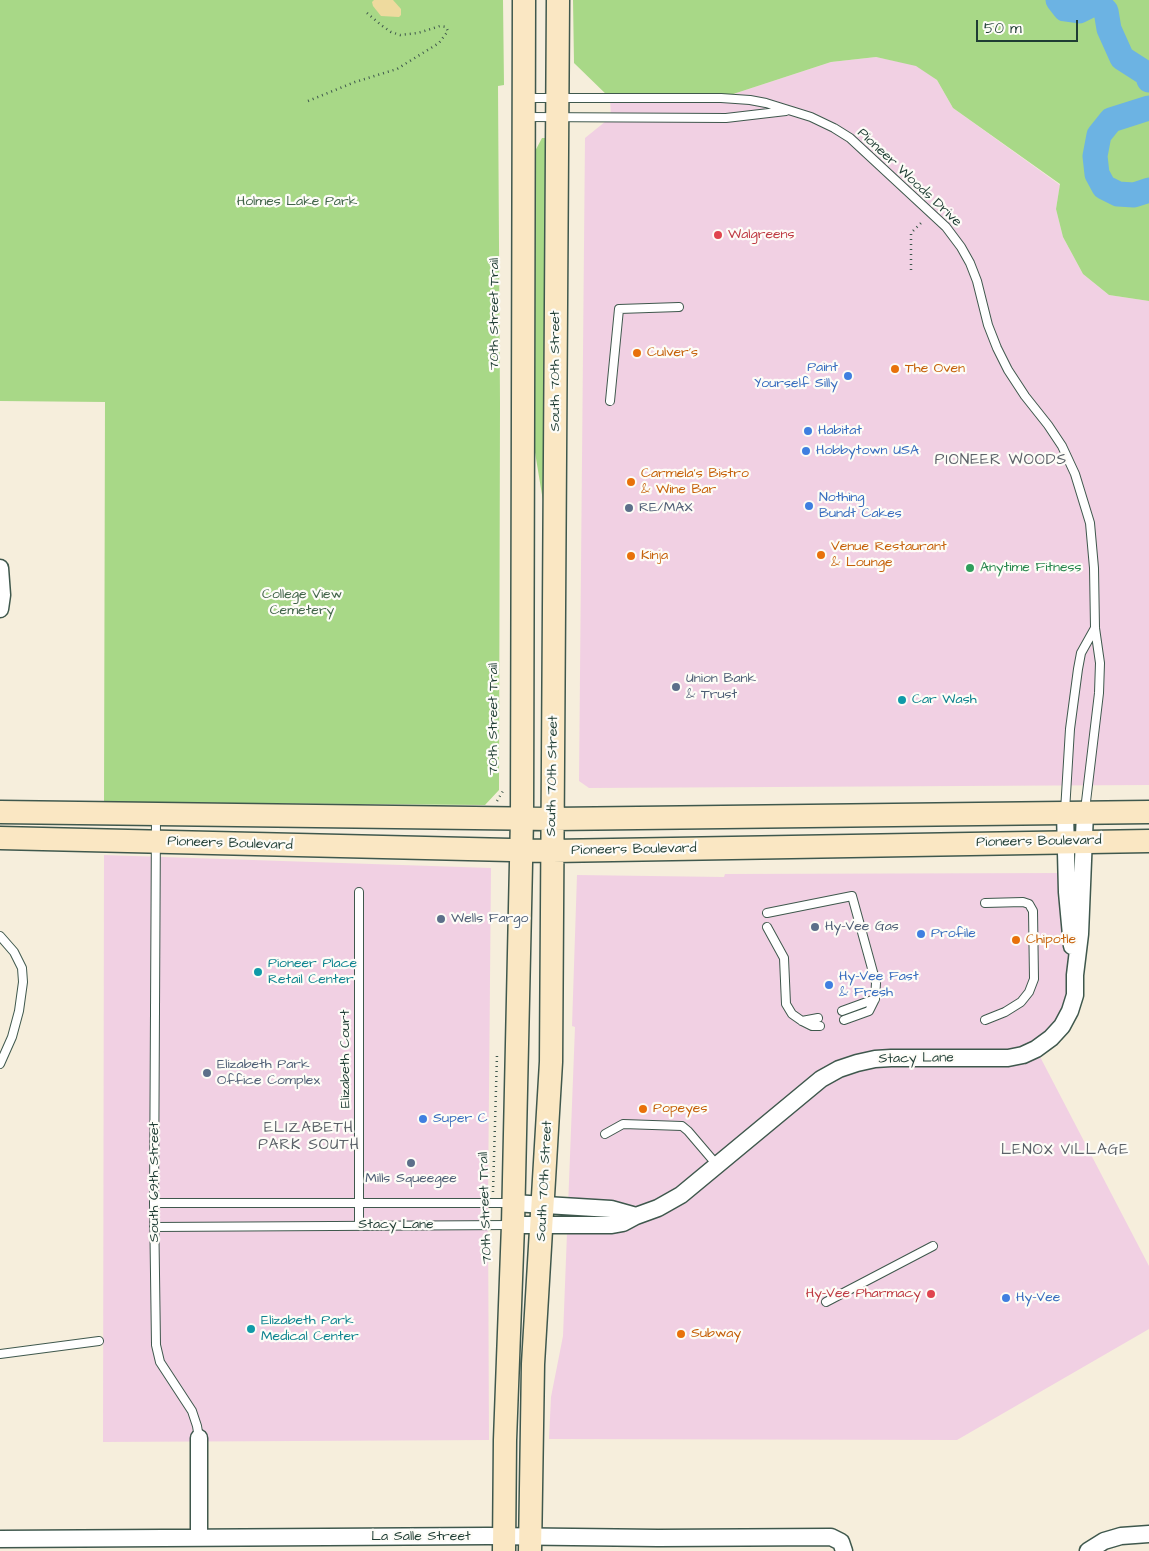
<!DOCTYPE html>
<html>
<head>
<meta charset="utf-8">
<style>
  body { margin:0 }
  #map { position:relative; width:1149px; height:1551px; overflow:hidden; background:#f6eedc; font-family:"Architects Daughter",sans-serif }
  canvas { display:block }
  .scale { position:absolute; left:976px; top:20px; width:102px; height:22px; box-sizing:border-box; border:2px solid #1f3d34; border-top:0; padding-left:6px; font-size:15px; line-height:18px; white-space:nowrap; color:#1f3d34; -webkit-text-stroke:4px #fdfcf7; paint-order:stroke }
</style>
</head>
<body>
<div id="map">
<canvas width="1149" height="1551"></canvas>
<div class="scale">50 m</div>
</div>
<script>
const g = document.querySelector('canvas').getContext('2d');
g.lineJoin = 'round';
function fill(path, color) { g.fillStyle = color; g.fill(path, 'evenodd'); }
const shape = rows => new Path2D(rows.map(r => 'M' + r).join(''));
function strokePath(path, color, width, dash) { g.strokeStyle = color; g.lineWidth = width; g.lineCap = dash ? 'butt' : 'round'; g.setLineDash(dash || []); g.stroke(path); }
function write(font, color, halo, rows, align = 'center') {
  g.font = font + ' "Architects Daughter",sans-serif'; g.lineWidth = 4.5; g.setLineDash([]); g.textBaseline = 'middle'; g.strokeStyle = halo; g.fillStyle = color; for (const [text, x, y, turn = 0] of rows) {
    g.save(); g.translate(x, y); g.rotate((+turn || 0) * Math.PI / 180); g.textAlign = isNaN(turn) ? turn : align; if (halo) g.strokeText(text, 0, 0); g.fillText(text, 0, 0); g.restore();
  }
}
const built = shape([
  [876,57,916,65,937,80,953,108,1060,185,1056,209,1063,237,1083,274,1109,295,1149,301,1149,785,589,788,579,781,585,138,611,117,610,98,721,98,831,62],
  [104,855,491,868,488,1203,489,1440,103,1442],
  [1066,873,1075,992,1036,1049,1149,1266,1149,1329,957,1440,549,1439,551,1397,563,1336,575,1027,572,1026,577,875,724,877,725,874]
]);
const green = shape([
  [0,0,503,0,504,85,498,86,500,404,499,790,485,805,104,802,105,402,0,401],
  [573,0,1149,0,1149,301,1109,295,1083,274,1063,237,1056,209,1060,184,953,108,937,80,916,66,876,57,831,62,721,98,610,98,574,63],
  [542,138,547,138,543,501,532,434,533,155]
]);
const sand = shape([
  [374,0,393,0,401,9,401,15,399,17,381,16,373,6,372,2]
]);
const river = shape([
  [1058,0,1065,9,1079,11,1097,2,1106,11,1109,29,1122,58,1147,74,1149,80],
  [1149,108,1111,120,1099,135,1095,156,1097,174,1104,187,1118,194,1134,195,1149,190]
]);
const path = shape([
  [308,101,355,82,397,69,439,43,448,31,446,27,440,26,418,33,400,35,391,32,381,25,367,13],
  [911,270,911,233,921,223],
  [497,801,503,791],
  [493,1192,497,1055]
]);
const service = shape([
  [527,98,721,98,750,100,766,103,811,117,834,128,850,138,946,227,961,247,970,263,977,281,988,325,997,348,1008,370,1025,396,1048,425,1062,446,1075,474,1090,523,1094,568,1095,628,1100,663,1099,693,1085,810],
  [525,117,726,118,786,111],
  [610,401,619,309,679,307],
  [1065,811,1070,729,1078,669,1081,653,1095,628],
  [156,817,154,1203,156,1345,160,1362,192,1411,197,1426,199,1438],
  [985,903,1023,902,1029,904,1033,911,1034,979,1029,992,1021,1002,1005,1012,985,1020],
  [767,913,852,896,876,983,875,999,869,1011,844,1020],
  [767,927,784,958,786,1004,792,1014,802,1021,812,1026,820,1026],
  [0,936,14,952,22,968,23,982,19,1011,12,1037,0,1064],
  [842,1011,875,999],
  [802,1021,818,1018],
  [605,1134,623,1124,682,1126,688,1131,717,1165],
  [154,1203,512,1203],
  [359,1226,359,892],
  [154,1227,512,1225],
  [826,1302,933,1246],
  [0,1354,99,1341]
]);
const minor = shape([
  [0,568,2,595,0,609],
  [1065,812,1067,892,1072,946],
  [513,1203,611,1209,636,1216],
  [513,1225,612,1225,623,1223,636,1216,658,1208,681,1195,821,1079,839,1069,857,1063,875,1059,891,1058,1008,1058,1023,1055,1036,1049,1051,1038,1062,1026,1070,1011,1075,995,1075,975,1080,934,1085,812],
  [199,1438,199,1538],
  [0,1539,488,1536,658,1538,831,1537,841,1542,844,1551],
  [1088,1551,1104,1541,1121,1536,1149,1534]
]);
const secondary = shape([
  [0,812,553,819,1149,812],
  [0,838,553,851,1149,841],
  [504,1551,505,1440,513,1225,522,818,524,0],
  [530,1551,533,1364,551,1062,558,0]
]);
const markers = [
  [718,235,5,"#e0444e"],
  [637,353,5,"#e8710a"],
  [895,369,5,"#e8710a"],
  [848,376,5,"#3f7fe0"],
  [808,431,5,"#3f7fe0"],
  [806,451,5,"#3f7fe0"],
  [631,482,5,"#e8710a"],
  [809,506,5,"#3f7fe0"],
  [629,508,5,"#5c6f8a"],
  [821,555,5,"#e8710a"],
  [631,556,5,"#e8710a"],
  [970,568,5,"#2e9e5b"],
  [676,687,5,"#5c6f8a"],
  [902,700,5,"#0f9aa8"],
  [441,919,5,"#5c6f8a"],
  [815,927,5,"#5c6f8a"],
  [921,934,5,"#3f7fe0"],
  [1016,940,5,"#e8710a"],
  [258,972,5,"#0f9aa8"],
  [829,985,5,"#3f7fe0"],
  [207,1073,5,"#5c6f8a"],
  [643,1109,5,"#e8710a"],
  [423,1119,5,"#3f7fe0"],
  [411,1163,5,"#5c6f8a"],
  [931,1294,5,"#e0444e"],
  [1006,1298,5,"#3f7fe0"],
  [251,1329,5,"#0f9aa8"],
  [681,1334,5,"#e8710a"]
];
const streetNames = [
  ["Pioneer Woods Drive",909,178,43],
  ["70th Street Trail",495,314,-90],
  ["South 70th Street",556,371,-90],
  ["70th Street Trail",494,719,-90],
  ["South 70th Street",553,776,-89],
  ["Pioneers Boulevard",1039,842,-1],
  ["Pioneers Boulevard",230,844,2],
  ["Pioneers Boulevard",634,850,-1],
  ["Elizabeth Court",346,1059,-90],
  ["Stacy Lane",916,1059,-1],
  ["South 70th Street",545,1181,-87],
  ["South 69th Street",155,1182,-90],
  ["70th Street Trail",486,1208,-92],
  ["Stacy Lane",396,1225],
  ["La Salle Street",421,1537]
];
const parkNames = [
  ["Holmes Lake Park",297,202],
  ["College View",302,595],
  ["Cemetery",302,611]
];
const healthNames = [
  ["Walgreens",728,235],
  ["Hy-Vee Pharmacy",921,1294,"right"]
];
const foodNames = [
  ["Culver's",647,353],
  ["The Oven",905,369],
  ["Carmela's Bistro",641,474],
  ["& Wine Bar",641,490],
  ["Venue Restaurant",831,547],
  ["& Lounge",831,563],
  ["Kinja",641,556],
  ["Chipotle",1026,940],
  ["Popeyes",653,1109],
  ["Subway",691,1334]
];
const shopNames = [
  ["Paint",838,368,"right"],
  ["Yourself Silly",838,384,"right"],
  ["Habitat",818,431],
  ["Hobbytown USA",816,451],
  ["Nothing",819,498],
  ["Bundt Cakes",819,514],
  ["Profile",931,934],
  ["Hy-Vee Fast",839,977],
  ["& Fresh",839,993],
  ["Super C",433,1119],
  ["Hy-Vee",1016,1298]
];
const serviceNames = [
  ["RE/MAX",639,508],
  ["Union Bank",686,679],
  ["& Trust",686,695],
  ["Wells Fargo",451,919],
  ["Hy-Vee Gas",825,927],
  ["Elizabeth Park",217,1065],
  ["Office Complex",217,1081],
  ["Mills Squeegee",411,1179,"center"]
];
const leisureNames = [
  ["Anytime Fitness",980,568]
];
const cultureNames = [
  ["Car Wash",912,700],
  ["Pioneer Place",268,964],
  ["Retail Center",268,980],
  ["Elizabeth Park",261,1321],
  ["Medical Center",261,1337]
];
const neighbourhoodNames = [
  ["PIONEER WOODS",1001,461],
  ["ELIZABETH",309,1129],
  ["PARK SOUTH",309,1146],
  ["LENOX VILLAGE",1065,1151]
];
fill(built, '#f1d0e3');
fill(green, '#a8d887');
fill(sand, '#eeda9e');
strokePath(river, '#6cb3e3', 25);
strokePath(service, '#3f584d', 10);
strokePath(minor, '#3f584d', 19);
strokePath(secondary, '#3f584d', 25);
strokePath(path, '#3f584d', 2.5, [1, 4]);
strokePath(service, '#fff', 8);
strokePath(minor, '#fff', 16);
strokePath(secondary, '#fae7c3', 22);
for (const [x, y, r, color] of markers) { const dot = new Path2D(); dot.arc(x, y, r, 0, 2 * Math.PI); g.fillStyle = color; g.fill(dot); strokePath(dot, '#fdfcf7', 2); }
write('14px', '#1f3d34', '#fdfcf7', streetNames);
write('14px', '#416449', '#fdfcf7', parkNames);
write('14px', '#be3a42', '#fdfcf7', healthNames, 'left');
write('14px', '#c56008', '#fdfcf7', foodNames, 'left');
write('14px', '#366cbe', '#fdfcf7', shopNames, 'left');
write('14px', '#4e5e75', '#fdfcf7', serviceNames, 'left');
write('14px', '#27864d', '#fdfcf7', leisureNames, 'left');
write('14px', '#0d838f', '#fdfcf7', cultureNames, 'left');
g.letterSpacing = '1px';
write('15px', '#5b6168', '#fdfcf7', neighbourhoodNames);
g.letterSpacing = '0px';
</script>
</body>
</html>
